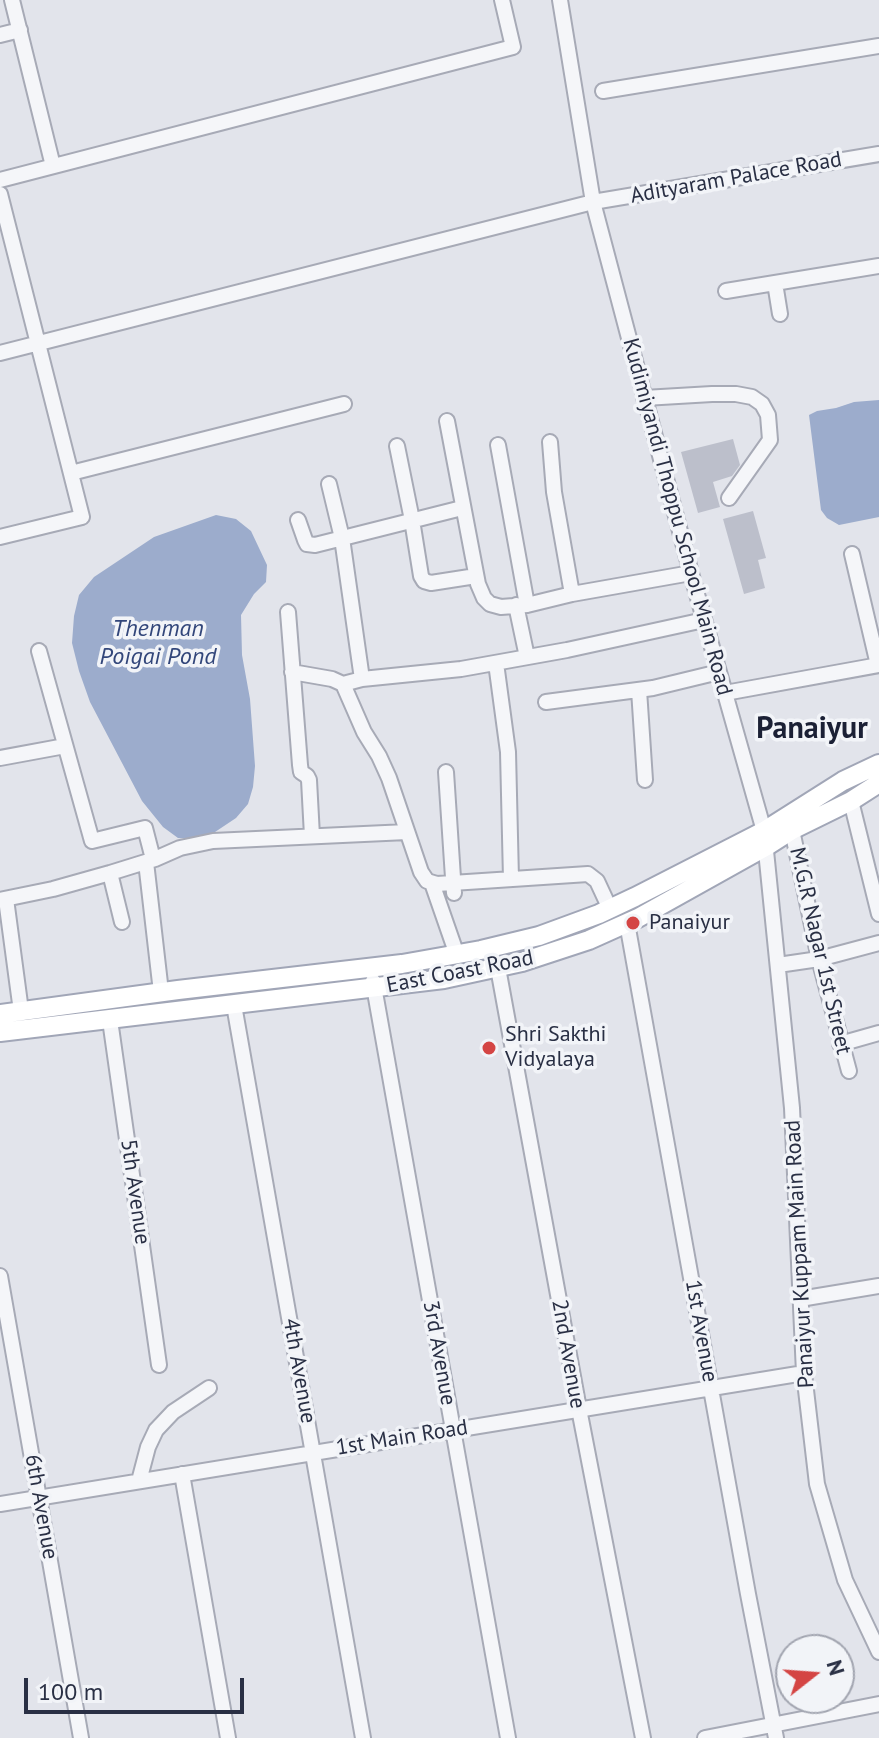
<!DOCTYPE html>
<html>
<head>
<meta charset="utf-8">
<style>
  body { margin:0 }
  #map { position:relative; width:879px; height:1738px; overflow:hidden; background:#e2e4eb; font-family:"PT Sans",sans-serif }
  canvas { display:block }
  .north { position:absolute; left:775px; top:1634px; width:80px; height:80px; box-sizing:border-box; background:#f2f4f8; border:2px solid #a2a5b0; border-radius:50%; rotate:73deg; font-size:22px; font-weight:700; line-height:32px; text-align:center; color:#292f44 }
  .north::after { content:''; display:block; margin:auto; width:28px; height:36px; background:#d44544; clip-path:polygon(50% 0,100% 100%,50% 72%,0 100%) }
  .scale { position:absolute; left:24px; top:1678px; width:220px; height:36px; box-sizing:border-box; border:4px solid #292f44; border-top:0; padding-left:10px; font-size:24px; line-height:28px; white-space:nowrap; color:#292f44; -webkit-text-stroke:6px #f2f4f8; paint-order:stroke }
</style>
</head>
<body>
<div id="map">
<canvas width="879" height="1738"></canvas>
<div class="north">N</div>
<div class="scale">100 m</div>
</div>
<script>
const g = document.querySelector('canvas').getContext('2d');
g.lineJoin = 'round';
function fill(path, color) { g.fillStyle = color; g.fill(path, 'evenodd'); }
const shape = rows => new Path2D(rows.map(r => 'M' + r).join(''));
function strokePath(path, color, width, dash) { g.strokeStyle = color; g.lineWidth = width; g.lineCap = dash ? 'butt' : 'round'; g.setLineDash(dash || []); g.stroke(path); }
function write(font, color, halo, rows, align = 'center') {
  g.font = font + ' "PT Sans",sans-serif'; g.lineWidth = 7; g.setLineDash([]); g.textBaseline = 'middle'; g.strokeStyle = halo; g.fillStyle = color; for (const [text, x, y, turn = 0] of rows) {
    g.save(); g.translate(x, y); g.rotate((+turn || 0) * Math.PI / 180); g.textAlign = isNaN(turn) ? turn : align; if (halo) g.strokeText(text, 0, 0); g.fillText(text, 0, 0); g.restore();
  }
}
const water = shape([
  [879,400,879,517,839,525,827,518,821,510,809,415,817,411,836,408,854,402],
  [216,515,236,519,251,531,267,565,266,582,254,594,241,615,242,655,250,699,255,766,253,787,248,804,236,818,215,832,197,839,178,838,163,827,142,801,90,702,79,671,72,643,74,616,79,595,94,577,154,537]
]);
const building = shape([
  [733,439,740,465,732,476,713,482,720,507,698,513,681,452],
  [753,511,766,558,758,560,765,588,744,594,723,519]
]);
const minor = shape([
  [12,0,53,166],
  [560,0,593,202,691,573,764,831,792,1108,804,1373,817,1484,845,1580,879,1652],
  [0,35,20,30],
  [603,91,879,46],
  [0,180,513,47,502,0],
  [0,194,82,517,0,537],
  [775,283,780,314],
  [726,291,879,266],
  [0,353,593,202,879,154],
  [644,398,712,394,736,394,752,397,762,404,768,415,770,440,729,498],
  [447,421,478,584,484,598,490,604,501,607,527,605,572,594,691,573],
  [550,442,554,492,572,594],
  [498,445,527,605],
  [397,446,412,520,421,576,424,581,431,583,476,576],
  [71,473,344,404],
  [329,484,342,538,362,679],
  [298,520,305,540,307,544,315,545,462,508],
  [852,554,878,665],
  [516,605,527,657],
  [288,612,300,765,301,772,307,776,309,780,312,836],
  [39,651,92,841,145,828,153,859],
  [496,663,508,752,511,879],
  [292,672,332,679,343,684,364,732,379,756,389,778,421,872,427,881,437,884,588,874,597,881,610,909],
  [343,684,362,679,461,669,567,650,704,620],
  [639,690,645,780],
  [725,693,879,665],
  [546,702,653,688,719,672],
  [0,758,65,746],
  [446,772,454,893],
  [851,801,879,914],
  [792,830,819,959,849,1071],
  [146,862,161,992],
  [110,873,122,922],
  [432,883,457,955],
  [6,899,21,1011],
  [0,900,53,889,110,873,155,859,180,848,213,841,407,832],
  [627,923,748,1594,776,1738],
  [778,965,819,959,879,943],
  [498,968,579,1409,643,1738],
  [373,981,508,1738],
  [234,1005,363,1738],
  [110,1020,159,1365],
  [840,1044,879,1033],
  [0,1276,81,1738],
  [800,1299,879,1286],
  [182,1474,228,1738],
  [139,1481,148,1447,156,1430,173,1412,209,1388],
  [0,1504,804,1373],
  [705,1738,879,1704]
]);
const major = shape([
  [0,1014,178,990,402,964,481,950,539,936,599,914,635,897,764,831,843,781,879,764],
  [0,1032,444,979,522,962,589,940,638,918,767,846,792,830,851,801,879,783]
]);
const markers = [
  [633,923,8,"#d44544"],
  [489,1048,8,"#d44544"]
];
const streetNames = [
  ["Adityaram Palace Road",736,178,-10],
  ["Kudimiyandi Thoppu School Main Road",677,517,75],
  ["M.G.R Nagar 1st Street",820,951,77],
  ["East Coast Road",460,972,-11],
  ["5th Avenue",135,1192,82],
  ["Panaiyur Kuppam Main Road",800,1254,-93],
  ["1st Avenue",701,1331,80],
  ["3rd Avenue",439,1353,80],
  ["2nd Avenue",568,1354,80],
  ["4th Avenue",299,1371,80],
  ["1st Main Road",402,1438,-9],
  ["6th Avenue",41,1507,80]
];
const poiNames = [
  ["Panaiyur",649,923],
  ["Shri Sakthi",505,1035],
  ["Vidyalaya",505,1060]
];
const waterNames = [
  ["Thenman",158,629],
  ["Poigai Pond",158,657]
];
const districtNames = [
  ["Panaiyur",812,729]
];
fill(water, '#9caccc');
fill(building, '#bcbfcb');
strokePath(minor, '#a7aab6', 18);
strokePath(major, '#a1a6b7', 22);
strokePath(minor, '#f5f6f9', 14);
strokePath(major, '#fff', 18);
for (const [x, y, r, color] of markers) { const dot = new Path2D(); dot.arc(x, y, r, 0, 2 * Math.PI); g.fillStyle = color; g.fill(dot); strokePath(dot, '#f2f4f8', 3); }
write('22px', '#292f44', '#f2f4f8', streetNames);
write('22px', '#292f44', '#f2f4f8', poiNames, 'left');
write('italic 24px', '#32467a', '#f2f4f8', waterNames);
write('bold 30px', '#1b2035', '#f2f4f8', districtNames);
</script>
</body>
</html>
